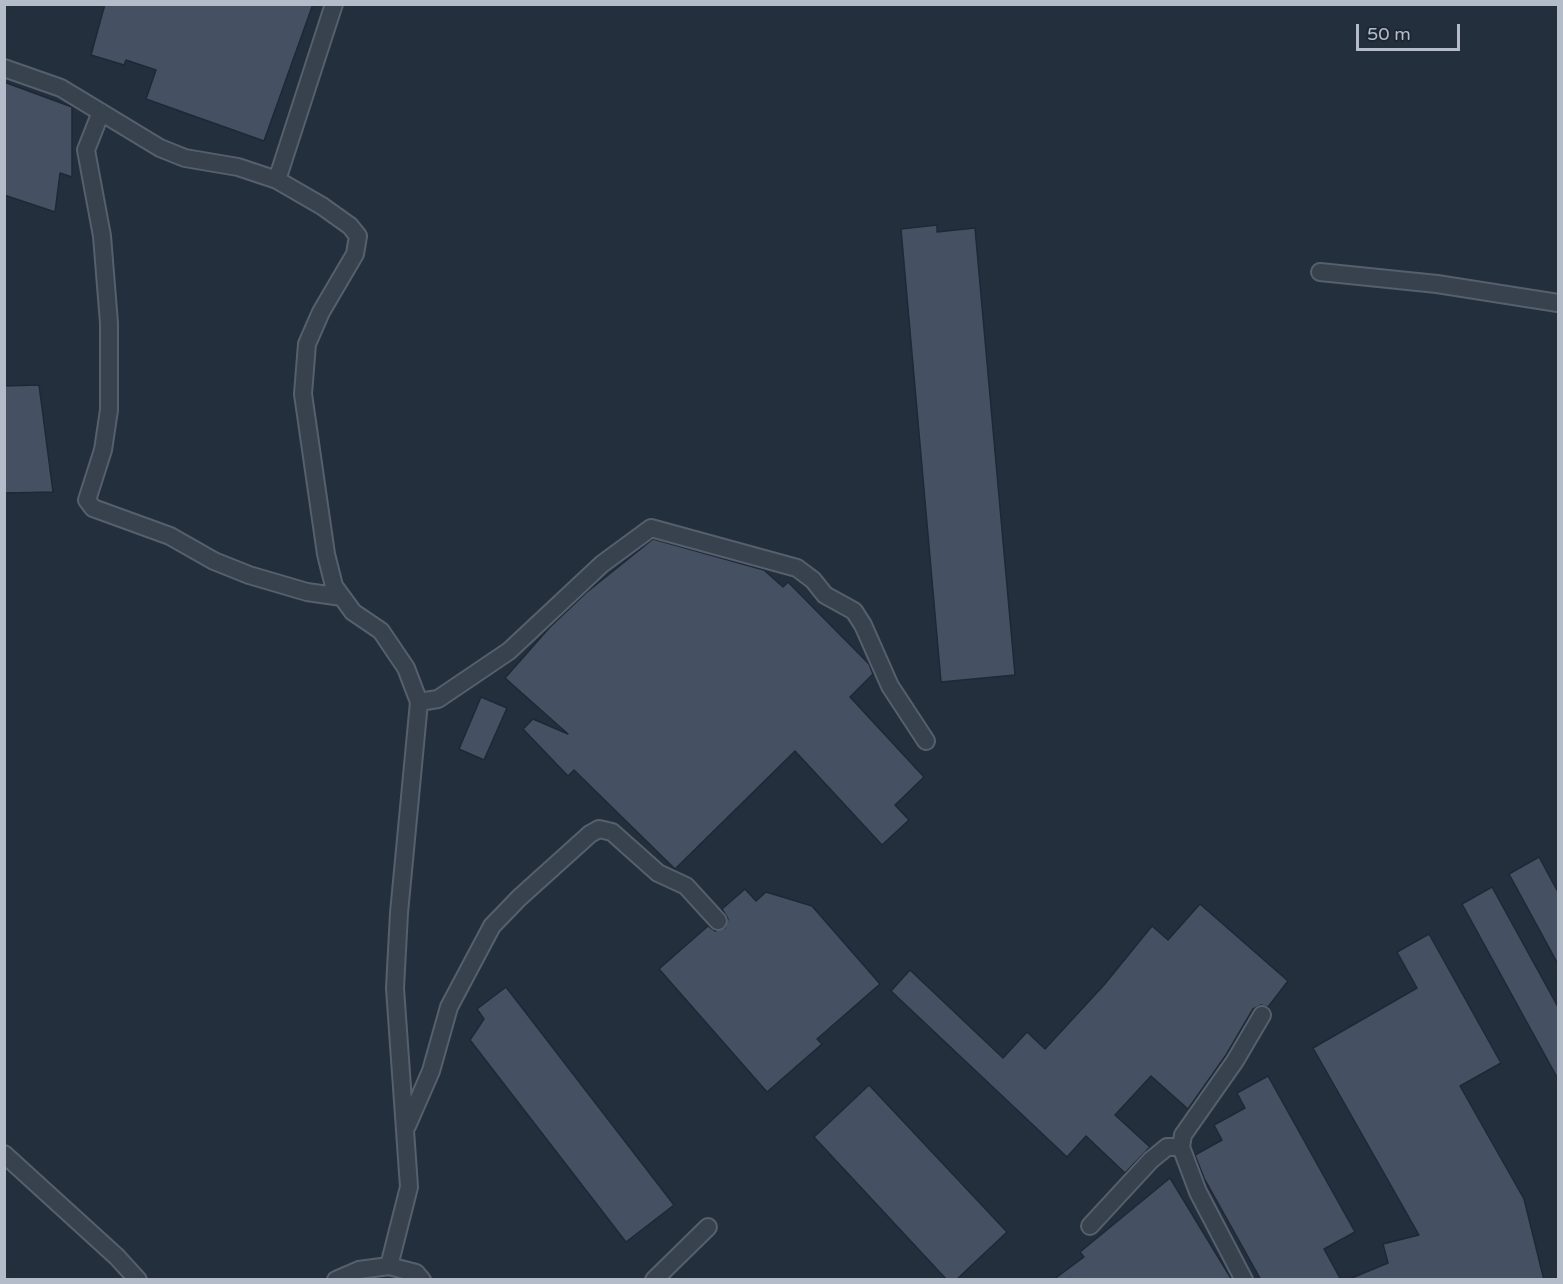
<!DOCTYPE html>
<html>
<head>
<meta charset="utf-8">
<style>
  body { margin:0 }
  #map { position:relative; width:1563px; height:1284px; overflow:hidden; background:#242f3e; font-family:"Varela Round",sans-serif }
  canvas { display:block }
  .frame { position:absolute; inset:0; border:6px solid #b4bcc9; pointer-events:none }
  .scale { position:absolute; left:1356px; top:24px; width:104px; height:27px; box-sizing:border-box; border:3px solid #b4bcc9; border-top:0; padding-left:8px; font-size:18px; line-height:21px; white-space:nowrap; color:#b4bcc9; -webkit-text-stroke:4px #1d2633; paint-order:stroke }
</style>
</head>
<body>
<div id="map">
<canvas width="1563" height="1284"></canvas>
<div class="frame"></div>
<div class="scale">50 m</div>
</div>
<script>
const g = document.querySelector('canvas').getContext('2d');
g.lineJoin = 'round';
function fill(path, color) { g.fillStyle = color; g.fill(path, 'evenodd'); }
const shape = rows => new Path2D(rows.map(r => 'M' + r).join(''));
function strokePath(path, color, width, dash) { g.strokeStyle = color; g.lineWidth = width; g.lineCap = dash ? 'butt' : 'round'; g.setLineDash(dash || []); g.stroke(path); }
const building = shape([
  [105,4,313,4,264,141,146,99,156,70,126,60,124,65,91,55,105,4],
  [4,82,72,107,72,177,60,173,55,212,4,195,4,82],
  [937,225,937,232,975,228,1015,675,941,682,901,229,937,225],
  [39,385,53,492,4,493,4,386,39,385],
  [653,539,764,570,783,587,788,582,869,664,873,674,850,697,924,777,895,805,909,820,882,845,795,751,675,869,574,770,568,776,523,729,533,719,568,734,505,678,550,627,587,592,653,539],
  [481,697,507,708,484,760,459,749,481,697],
  [1539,857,1558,892,1558,964,1509,874,1539,857],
  [1492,887,1558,1007,1558,1079,1462,904,1492,887],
  [745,889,756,901,766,892,812,906,880,984,817,1039,822,1044,767,1092,659,969,708,926,715,931,725,928,728,919,722,909,745,889],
  [1200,904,1288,981,1268,1007,1261,1005,1253,1009,1226,1055,1188,1109,1151,1076,1115,1115,1150,1147,1125,1173,1086,1136,1067,1157,891,991,910,970,1003,1058,1027,1032,1045,1049,1104,985,1152,926,1168,940,1200,904],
  [1429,934,1501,1063,1460,1086,1524,1199,1544,1280,1347,1280,1388,1263,1383,1244,1419,1235,1313,1048,1417,988,1397,952,1429,934],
  [506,987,674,1205,626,1242,470,1040,484,1019,477,1009,506,987],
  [1268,1076,1355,1232,1324,1249,1341,1280,1261,1280,1204,1178,1195,1155,1222,1140,1214,1125,1245,1108,1237,1093,1268,1076],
  [869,1085,1007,1232,956,1280,947,1280,814,1137,869,1085],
  [1170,1178,1232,1280,1053,1280,1084,1257,1080,1252,1170,1178]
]);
const minor = shape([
  [4,68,61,88,160,148,185,158,238,167,277,180,322,206,350,226,358,236,355,254,321,312,307,344,303,394,326,554,334,586,353,612,381,631,406,668,419,702,399,913,395,988,409,1187,389,1266],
  [101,112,86,150,102,236,109,323,109,410,103,450,87,500,93,508,170,536,214,561,249,575,307,592,342,597],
  [277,180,334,4],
  [1320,272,1437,284,1558,303],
  [419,702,438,699,509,651,602,564,651,528,797,568,813,580,825,595,854,611,863,625,890,686,926,741],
  [407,1126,431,1071,449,1007,492,926,519,898,590,834,599,829,612,832,658,873,686,886,718,921],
  [4,1154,117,1257,138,1280],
  [1090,1226,1151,1160,1167,1147,1181,1147],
  [336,1280,359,1270,389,1266,416,1273,422,1280],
  [654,1280,708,1227],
  [1244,1280,1198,1192,1181,1147,1183,1135,1235,1061,1262,1015]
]);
fill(building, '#455162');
strokePath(building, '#1f2835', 1.5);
strokePath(minor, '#565f6c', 20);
strokePath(minor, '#38414e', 16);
</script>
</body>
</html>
